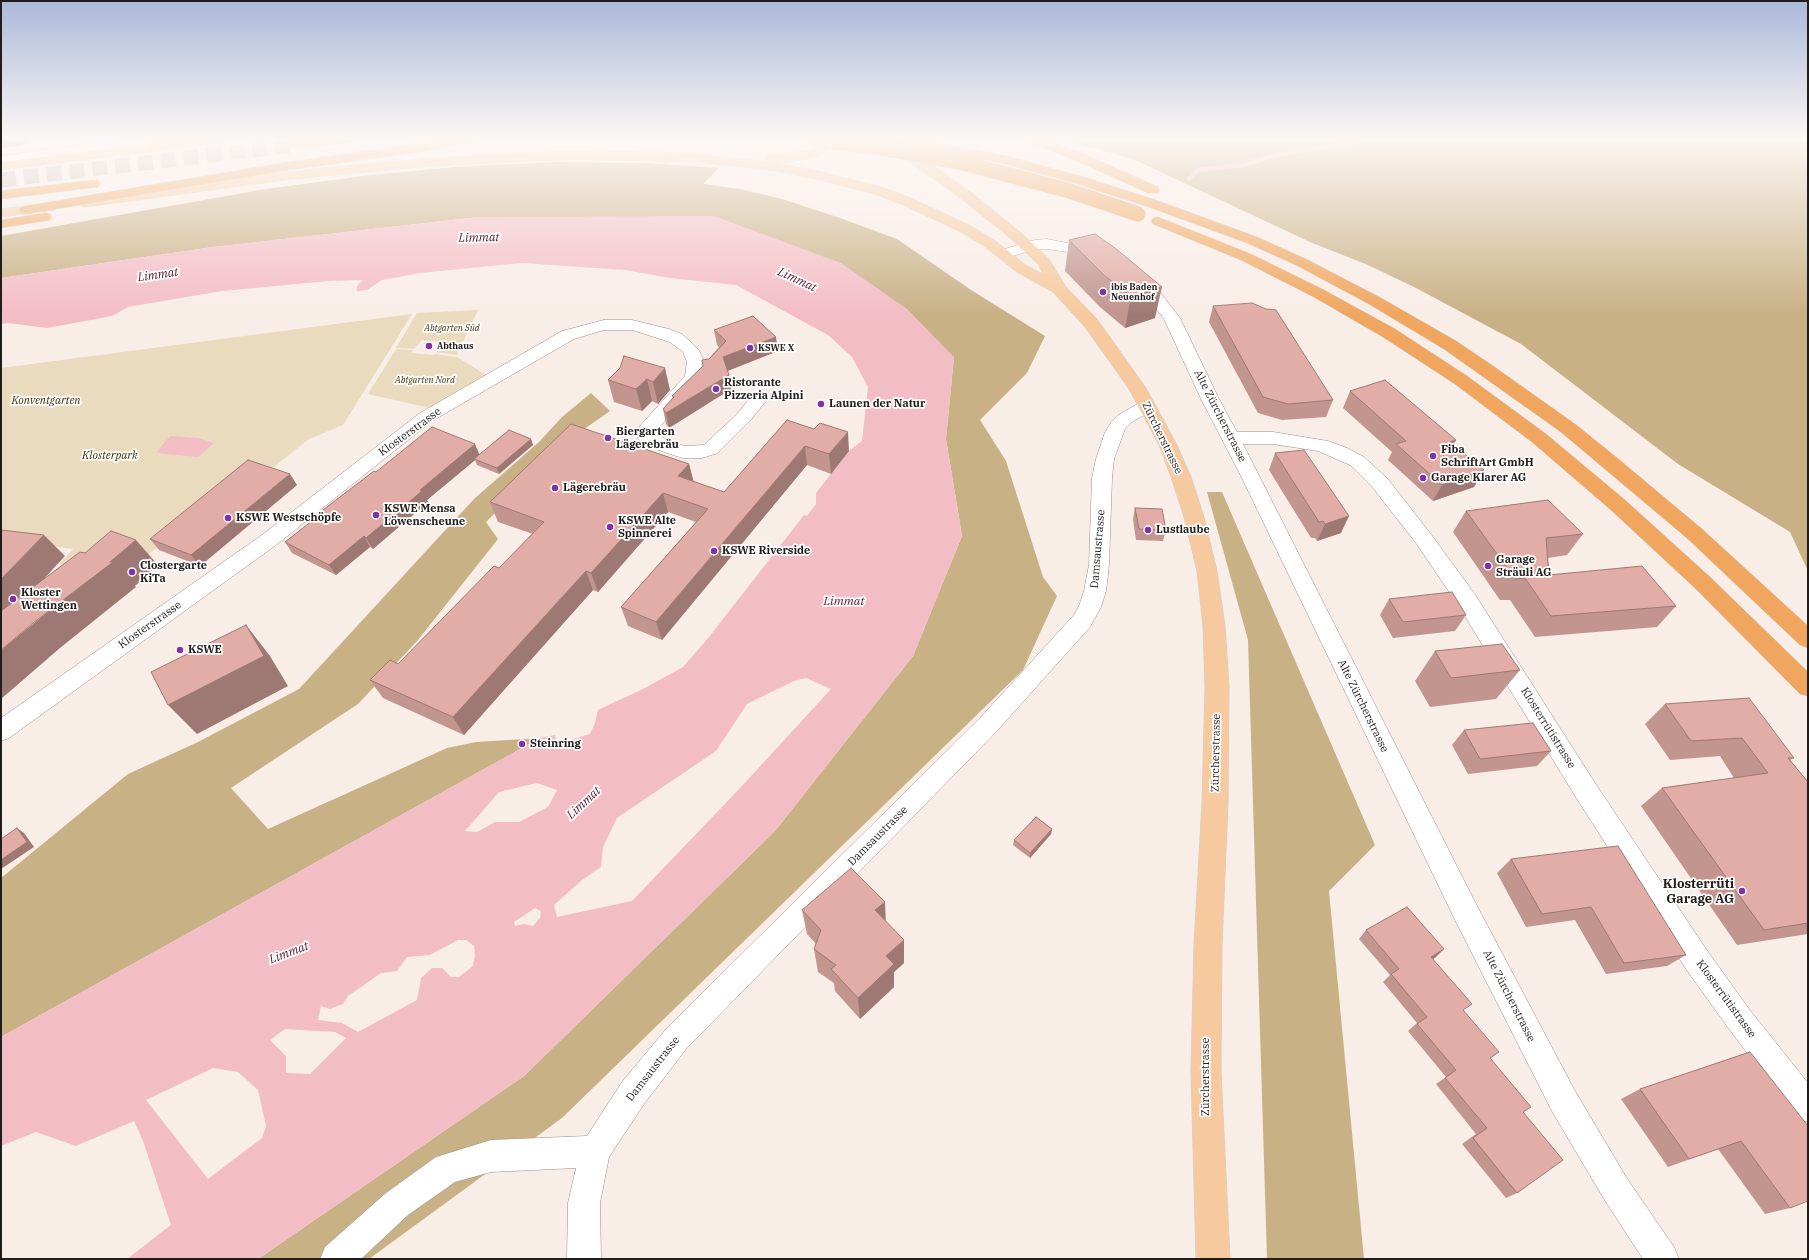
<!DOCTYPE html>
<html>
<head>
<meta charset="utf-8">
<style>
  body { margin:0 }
  #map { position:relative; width:1809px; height:1260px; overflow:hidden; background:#f9ede7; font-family:"IBM Plex Serif",serif }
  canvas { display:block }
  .frame { position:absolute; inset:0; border:2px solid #211d1b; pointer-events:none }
</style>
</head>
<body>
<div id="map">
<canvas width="1809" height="1260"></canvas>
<div class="frame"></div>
</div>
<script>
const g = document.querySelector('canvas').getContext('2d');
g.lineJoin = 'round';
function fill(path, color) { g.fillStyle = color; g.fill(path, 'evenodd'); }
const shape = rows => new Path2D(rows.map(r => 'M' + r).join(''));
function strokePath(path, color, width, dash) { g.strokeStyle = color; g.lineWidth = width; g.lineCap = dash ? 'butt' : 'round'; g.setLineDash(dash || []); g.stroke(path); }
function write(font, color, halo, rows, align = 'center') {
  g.font = font + ' "IBM Plex Serif",serif'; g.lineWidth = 3.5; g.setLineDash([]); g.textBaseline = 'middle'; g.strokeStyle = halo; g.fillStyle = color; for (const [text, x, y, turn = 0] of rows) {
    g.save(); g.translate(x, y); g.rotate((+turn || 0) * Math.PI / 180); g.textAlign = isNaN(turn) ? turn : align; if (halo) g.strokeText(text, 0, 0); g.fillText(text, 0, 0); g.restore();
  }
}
const green = shape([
  [478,310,457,355,436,352,444,342,422,340,414,349,396,348,417,313],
  [412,314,343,425,309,439,267,472,255,468,143,559,78,569,59,564,73,549,1,539,1,368],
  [396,349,413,350,411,353,434,355,435,354,457,357,486,375,430,408,368,394]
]);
const forest = shape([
  [1063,139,1808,139,1808,571,1790,532,1678,464,1521,344,1416,288,1368,265,1310,242,1135,160],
  [556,162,645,163,719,168,703,184,740,189,782,199,840,218,897,239,971,290,1045,336,1027,373,980,420,1006,461,1043,577,1057,596,1023,670,562,1118,369,1259,258,1259,524,1076,775,831,913,656,962,536,946,439,954,357,588,218,479,217,213,247,1,278,1,236,266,189,370,175,455,167],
  [591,393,610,411,570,439,486,522,498,539,418,640,358,704,231,788,268,829,447,748,476,742,540,738,1,1037,1,878,128,774,198,742,299,689,474,499,539,442,562,417],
  [1207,492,1222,492,1375,845,1329,891,1364,1259,1267,1259,1248,640]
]);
const water = shape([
  [714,216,841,263,907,309,954,357,946,439,962,536,913,656,775,831,524,1076,258,1259,127,1259,171,1225,143,1141,134,1121,76,1146,36,1132,1,1146,1,1037,540,738,555,735,557,744,590,734,595,723,598,710,645,688,683,667,709,637,804,515,807,516,816,504,816,493,849,451,862,441,868,387,852,357,828,335,736,285,670,278,625,270,521,263,420,273,382,280,367,290,357,291,357,286,363,280,329,281,222,291,128,307,112,316,47,328,8,323,1,324,1,278,213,247,479,217],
  [806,678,831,689,742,786,632,901,557,917,554,905,582,880,601,867,603,847,617,818,716,751,747,704,794,681],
  [537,783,557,790,548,807,519,822,495,822,477,832,465,831,499,792],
  [535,908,541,911,540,918,533,926,524,924,515,926,514,922],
  [458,940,466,940,474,946,475,956,473,966,459,977,451,977,442,968,432,968,421,978,417,1000,358,1032,342,1023,318,1020,321,1006,330,1009,343,1004,348,996,381,973,397,971,407,957,430,955],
  [285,1029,335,1032,346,1038,310,1074,286,1073,286,1056,270,1040],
  [213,1068,238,1072,258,1090,266,1126,262,1138,208,1179,146,1100],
  [170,436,199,438,214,443,198,457,156,453]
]);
const stream = shape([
  [1189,179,1198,170,1243,165,1276,155,1378,139]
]);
const highwayTunnel = shape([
  [1,180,296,145]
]);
const street = shape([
  [126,139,159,139,157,142,152,143,1,164,1,156,126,139],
  [1047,239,1082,246,1102,252,1105,255,1102,258,1097,260,1075,253,1047,249,1036,249,1003,259,998,257,995,254,998,251,1035,240,1047,239],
  [1139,275,1145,277,1153,283,1180,318,1219,399,1237,432,1273,432,1328,441,1347,448,1364,457,1387,478,1430,533,1474,593,1595,783,1706,949,1749,1009,1808,1083,1808,1122,1797,1118,1729,1029,1686,969,1577,799,1458,605,1416,543,1373,488,1350,465,1318,451,1273,444,1243,444,1476,904,1575,1091,1626,1177,1674,1247,1679,1259,1643,1259,1604,1199,1553,1113,1456,922,1241,476,1201,399,1164,319,1141,289,1131,280,1133,277,1139,275],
  [604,320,632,320,669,329,682,334,698,349,705,362,703,377,656,431,656,433,667,440,684,446,704,445,737,414,750,398,756,396,762,398,765,402,749,422,718,453,702,458,683,458,676,456,653,448,639,440,637,436,640,426,685,376,687,362,683,352,670,342,632,330,604,330,574,339,432,421,276,545,9,738,1,741,1,718,262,535,420,413,562,331,604,320],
  [1147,400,1153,402,1156,406,1153,410,1132,422,1125,429,1114,459,1112,478,1109,565,1106,591,1101,607,1090,627,996,732,686,1049,644,1104,609,1157,600,1203,601,1259,567,1259,568,1203,576,1168,491,1172,455,1182,408,1215,361,1259,320,1259,325,1247,386,1193,436,1157,491,1140,587,1136,622,1082,666,1029,980,718,1074,615,1079,606,1084,591,1089,565,1092,478,1096,459,1105,432,1112,421,1120,414,1141,402,1147,400]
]);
const primary = shape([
  [189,139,225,139,223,142,218,143,1,170,1,162,189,139],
  [825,139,838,139,831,149,820,156,790,162,776,163,818,171,881,187,911,198,971,226,994,240,1027,266,1043,274,1038,264,1010,238,963,200,927,174,875,142,873,139,889,139,937,168,973,194,1020,232,1049,259,1066,287,1097,319,1146,388,1177,445,1191,477,1204,517,1217,571,1225,626,1229,687,1228,803,1222,945,1221,1071,1230,1259,1196,1259,1191,1071,1194,945,1202,803,1205,687,1203,626,1197,571,1184,517,1171,477,1159,445,1129,389,1085,327,1053,292,1017,272,984,246,961,232,901,204,871,193,817,179,776,171,698,162,568,159,431,166,292,179,86,207,81,206,79,203,81,200,86,199,292,171,431,158,568,151,658,152,698,154,767,162,765,159,767,156,811,150,821,143,825,139],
  [50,203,55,204,57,207,55,210,1,217,1,209,50,203]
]);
const highway = shape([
  [176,139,206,139,204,142,199,143,155,150,150,149,148,146,150,143,176,139],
  [315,139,351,139,349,142,344,143,296,149,291,148,289,145,291,142,296,141,315,139],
  [450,139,476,139,474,142,469,143,426,151,282,171,26,214,21,213,19,210,21,207,26,206,282,163,450,139],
  [893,139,918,139,1007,156,1084,177,1156,200,1257,237,1306,259,1381,298,1456,341,1493,366,1575,424,1616,457,1702,529,1808,626,1808,648,1800,645,1688,539,1561,432,1444,349,1369,304,1296,265,1247,243,1146,206,1074,183,1005,164,895,142,893,139],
  [1026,139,1044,139,1087,155,1158,187,1160,190,1158,193,1148,193,1077,161,1028,142,1026,139],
  [93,180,98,181,100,184,98,187,1,199,1,191,93,180],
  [45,213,50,214,52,217,50,220,1,228,1,220,45,213],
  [1158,217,1251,254,1324,290,1395,329,1467,376,1546,434,1625,500,1710,577,1808,672,1808,696,1800,694,1696,589,1611,510,1532,442,1455,384,1383,337,1312,296,1241,260,1153,224,1151,221,1153,218,1158,217]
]);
const highwayBridge = shape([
  [815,139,893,150,963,163,1067,190,1138,214]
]);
const wall = shape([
  [1069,240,1155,318,1125,328,1100,307,1065,271],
  [1213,306,1333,400,1326,417,1282,420,1258,413,1209,322],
  [714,330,778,351,727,371,731,389,669,428,666,424,663,409,673,398,672,396,703,366,719,347,717,345],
  [624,356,670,390,658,404,652,401,642,411,614,402,608,380,620,368],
  [1350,391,1484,470,1474,487,1433,501,1388,460,1392,452,1343,408],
  [787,420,849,451,831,474,807,465,662,640,628,626,621,607,696,522,668,512,598,592,593,590,464,735,383,698,370,680,398,664,499,568,533,534,498,522,490,502,689,464,693,481,724,492],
  [531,439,533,445,499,474,477,465,475,460,427,500,428,502,373,549,370,547,336,575,292,553,285,542,317,518,315,516,376,472,479,455],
  [1275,453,1341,533,1317,541,1315,538,1311,538,1269,470],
  [297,485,200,566,159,550,150,539],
  [1135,508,1166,530,1163,541,1136,540,1133,519],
  [1466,511,1583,534,1567,555,1548,558,1549,575,1676,606,1657,627,1535,637,1510,600,1500,600,1453,532],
  [1389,599,1466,615,1455,631,1393,638,1380,615],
  [1435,651,1520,670,1496,699,1430,707,1415,681],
  [1665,704,1794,758,1790,760,1808,782,1808,934,1737,945,1641,806,1662,788,1734,778,1720,756,1670,760,1645,724],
  [1464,730,1551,751,1537,766,1468,774,1452,745],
  [1052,829,1051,834,1030,858,1013,845,1014,840],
  [1511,859,1686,955,1667,966,1606,974,1575,920,1526,927,1497,873],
  [885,902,885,921,904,963,894,972,894,987,860,1019,835,991,834,983,818,972,814,949,816,944,807,934,802,910],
  [1366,930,1436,957,1433,959,1464,1011,1490,1058,1523,1112,1517,1193,1506,1198,1462,1144,1476,1134,1436,1084,1446,1077,1408,1031,1417,1023,1383,982,1390,975,1359,939],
  [1750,1052,1790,1208,1765,1214,1718,1149,1668,1167,1621,1099,1640,1089]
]);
const shadedWall = shape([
  [1,139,32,139,20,146,1,148],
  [1162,287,1155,318,1125,328,1131,296],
  [776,337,778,351,725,372,723,357],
  [665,368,670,390,658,404,653,382],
  [729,375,731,389,669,428,666,413],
  [647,379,652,401,642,411,636,389],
  [848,432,849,451,831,474,829,454],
  [531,439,533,445,499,474,497,468],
  [1456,440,1447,457,1450,442],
  [475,444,480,456,427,500,428,502,373,549,366,538,420,490],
  [805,446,807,465,662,640,656,622],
  [689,464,694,483,678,476],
  [1484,470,1474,487,1433,501,1442,485],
  [290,474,297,485,200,566,191,555],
  [663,493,668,512,598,592,591,573],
  [1349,516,1341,533,1317,541,1325,524],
  [44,535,65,556,1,625,1,579],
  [364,536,370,547,336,575,329,565],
  [136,540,158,565,135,586,136,587,60,648,1,699,1,650],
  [586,571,593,590,464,735,453,717],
  [246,625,270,656,288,686,197,734,168,705],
  [17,828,24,833,34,847,1,869,1,860],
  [1052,829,1051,834,1030,858,1030,853],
  [885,902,886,926,875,910],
  [904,940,904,963,894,972,894,987,860,1019,858,998,886,956],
  [1444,949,1436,957,1423,965,1431,957]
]);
const building = shape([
  [1095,234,1115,248,1162,287,1131,296,1105,276,1069,240,1095,234],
  [1252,303,1266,309,1276,310,1333,400,1288,404,1263,397,1213,306,1252,303],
  [753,316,776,337,723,357,729,375,666,413,663,409,674,397,672,396,703,366,702,360,709,359,726,341,714,330,753,316],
  [624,356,665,368,653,382,647,379,636,389,608,380,620,368,624,356],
  [1385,380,1456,440,1450,442,1484,470,1442,485,1396,444,1406,441,1350,391,1385,380],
  [787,420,814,429,820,423,848,432,829,454,805,446,656,622,621,607,708,509,663,493,591,573,586,571,453,717,370,680,390,660,398,664,494,566,499,568,544,522,490,502,571,424,689,464,678,476,724,492,787,420],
  [432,427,475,444,420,490,422,491,366,538,364,536,329,565,285,542,317,517,315,516,374,471,376,472,432,427],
  [509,430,531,439,497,468,474,459,509,430],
  [1304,450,1349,516,1325,524,1323,521,1319,522,1275,453,1304,450],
  [248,460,290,474,191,555,150,539,248,460],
  [1548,500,1583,534,1546,538,1549,575,1642,566,1676,606,1551,616,1525,578,1515,579,1466,511,1548,500],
  [1135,508,1162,509,1166,530,1139,529,1135,508],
  [1,530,44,535,1,579,1,530],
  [111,531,136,540,110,562,113,562,33,623,1,650,1,611,80,552,85,553,111,531],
  [1452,592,1466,615,1403,622,1389,599,1452,592],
  [246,625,264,656,168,705,151,672,246,625],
  [1502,644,1520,670,1451,678,1435,651,1502,644],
  [1749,698,1794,758,1788,758,1808,782,1808,923,1764,930,1662,788,1768,773,1742,738,1691,741,1665,704,1749,698],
  [1533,723,1551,751,1480,759,1464,730,1533,723],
  [1036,817,1052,829,1030,853,1014,840,1036,817],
  [17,828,27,842,1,860,1,839,17,828],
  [1618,846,1686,955,1624,963,1591,907,1542,914,1511,859,1618,846],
  [851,868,885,902,875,910,904,940,886,956,894,964,858,998,831,969,836,965,814,949,821,930,802,910,851,868],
  [1407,907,1444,949,1431,957,1472,1004,1463,1010,1499,1052,1490,1058,1531,1107,1523,1112,1563,1160,1517,1193,1473,1138,1487,1128,1445,1078,1456,1070,1417,1024,1427,1017,1391,974,1399,969,1366,930,1407,907],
  [1750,1052,1808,1126,1808,1201,1790,1208,1741,1141,1689,1159,1640,1089,1750,1052]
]);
const markers = [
  [1103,292,4,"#7f33a5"],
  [429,346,4,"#7f33a5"],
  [750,348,4,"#7f33a5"],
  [716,389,4,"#7f33a5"],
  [821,404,4,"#7f33a5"],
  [608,438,4,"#7f33a5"],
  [1433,456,4,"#7f33a5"],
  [1423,478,4,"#7f33a5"],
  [555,488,4,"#7f33a5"],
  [376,515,4,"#7f33a5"],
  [228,518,4,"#7f33a5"],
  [610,527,4,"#7f33a5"],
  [1148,530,4,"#7f33a5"],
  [714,551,4,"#7f33a5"],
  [1488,566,4,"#7f33a5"],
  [132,572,4,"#7f33a5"],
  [13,599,4,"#7f33a5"],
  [180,650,4,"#7f33a5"],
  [522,744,4,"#7f33a5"],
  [1742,891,4,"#7f33a5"]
];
const farPoinames = [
  ["ibis Baden",1111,287],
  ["Neuenhof",1111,297],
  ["Abthaus",437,346],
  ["KSWE X",758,348]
];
const farParknames = [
  ["Abtgarten Süd",452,328],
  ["Abtgarten Nord",425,380]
];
const poiNames = [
  ["Ristorante",724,383],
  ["Pizzeria Alpini",724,396],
  ["Launen der Natur",829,404],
  ["Biergarten",616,432],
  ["Lägerebräu",616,445],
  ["Fiba",1441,450],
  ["SchriftArt GmbH",1441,463],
  ["Garage Klarer AG",1431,478],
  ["Lägerebräu",563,488],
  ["KSWE Mensa",384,509],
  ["Löwenscheune",384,522],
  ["KSWE Westschöpfe",236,518],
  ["KSWE Alte",618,521],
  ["Spinnerei",618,534],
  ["Lustlaube",1156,530],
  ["KSWE Riverside",722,551],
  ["Garage",1496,560],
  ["Sträuli AG",1496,573],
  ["Clostergarte",140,566],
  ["KiTa",140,579],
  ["Kloster",21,593],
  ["Wettingen",21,606],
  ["KSWE",188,650],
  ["Steinring",530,744]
];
const parkNames = [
  ["Konventgarten",46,401],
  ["Klosterpark",110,456]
];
const streetNames = [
  ["Alte Zürcherstrasse",1220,416,63],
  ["Klosterstrasse",410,432,-36],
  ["Zürcherstrasse",1162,438,64],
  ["Damsaustrasse",1098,549,-85],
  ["Klosterstrasse",150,625,-35],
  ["Alte Zürcherstrasse",1363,706,64],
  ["Klosterrütistrasse",1548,728,58],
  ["Zürcherstrasse",1216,753,-89],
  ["Damsaustrasse",878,836,-45],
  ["Alte Zürcherstrasse",1509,996,63],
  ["Klosterrütistrasse",1726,999,54],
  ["Damsaustrasse",653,1069,-52],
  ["Zürcherstrasse",1206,1077,-90]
];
const waterNames = [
  ["Limmat",479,238,-1],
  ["Limmat",158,275,-8],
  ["Limmat",797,280,25],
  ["Limmat",844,602],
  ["Limmat",584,803,-43],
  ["Limmat",289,953,-21]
];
const nearPoinames = [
  ["Klosterrüti",1734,884],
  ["Garage AG",1734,899]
];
fill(green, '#eadabe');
fill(forest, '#c9b186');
fill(water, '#f3bdc6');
strokePath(stream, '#f3bdc6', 4.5);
strokePath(highwayTunnel, '#cec3be', 15, [15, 8]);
strokePath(street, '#998e8a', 1);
strokePath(primary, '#cecdcd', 1);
strokePath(highway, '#cecdcd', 1);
fill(street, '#fff');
fill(primary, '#f6ca9e');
fill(highway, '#f0a65e');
strokePath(highwayBridge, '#cecdcd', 16, []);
strokePath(highwayBridge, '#f0a65e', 15);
fill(wall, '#c2958f');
fill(shadedWall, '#9e7974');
fill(building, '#e2ada6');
strokePath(building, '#9e7974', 1);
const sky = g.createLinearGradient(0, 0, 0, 315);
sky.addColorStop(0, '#acb8da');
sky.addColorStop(0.44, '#fcf7f4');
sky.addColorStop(1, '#fcf7f400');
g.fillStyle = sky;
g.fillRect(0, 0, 1809, 315);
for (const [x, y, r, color] of markers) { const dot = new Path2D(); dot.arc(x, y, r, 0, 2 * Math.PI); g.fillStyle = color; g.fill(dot); strokePath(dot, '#fff', 1.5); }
write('bold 9px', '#211d1b', '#fff', farPoinames, 'left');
write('italic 9px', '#3f2e0a', '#fff', farParknames);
write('bold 11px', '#211d1b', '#fff', poiNames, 'left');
write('italic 11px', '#3f2e0a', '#fff', parkNames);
write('11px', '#211d1b', '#fff', streetNames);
write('italic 12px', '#58192a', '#fff', waterNames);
write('bold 13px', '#211d1b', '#fff', nearPoinames, 'right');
</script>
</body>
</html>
